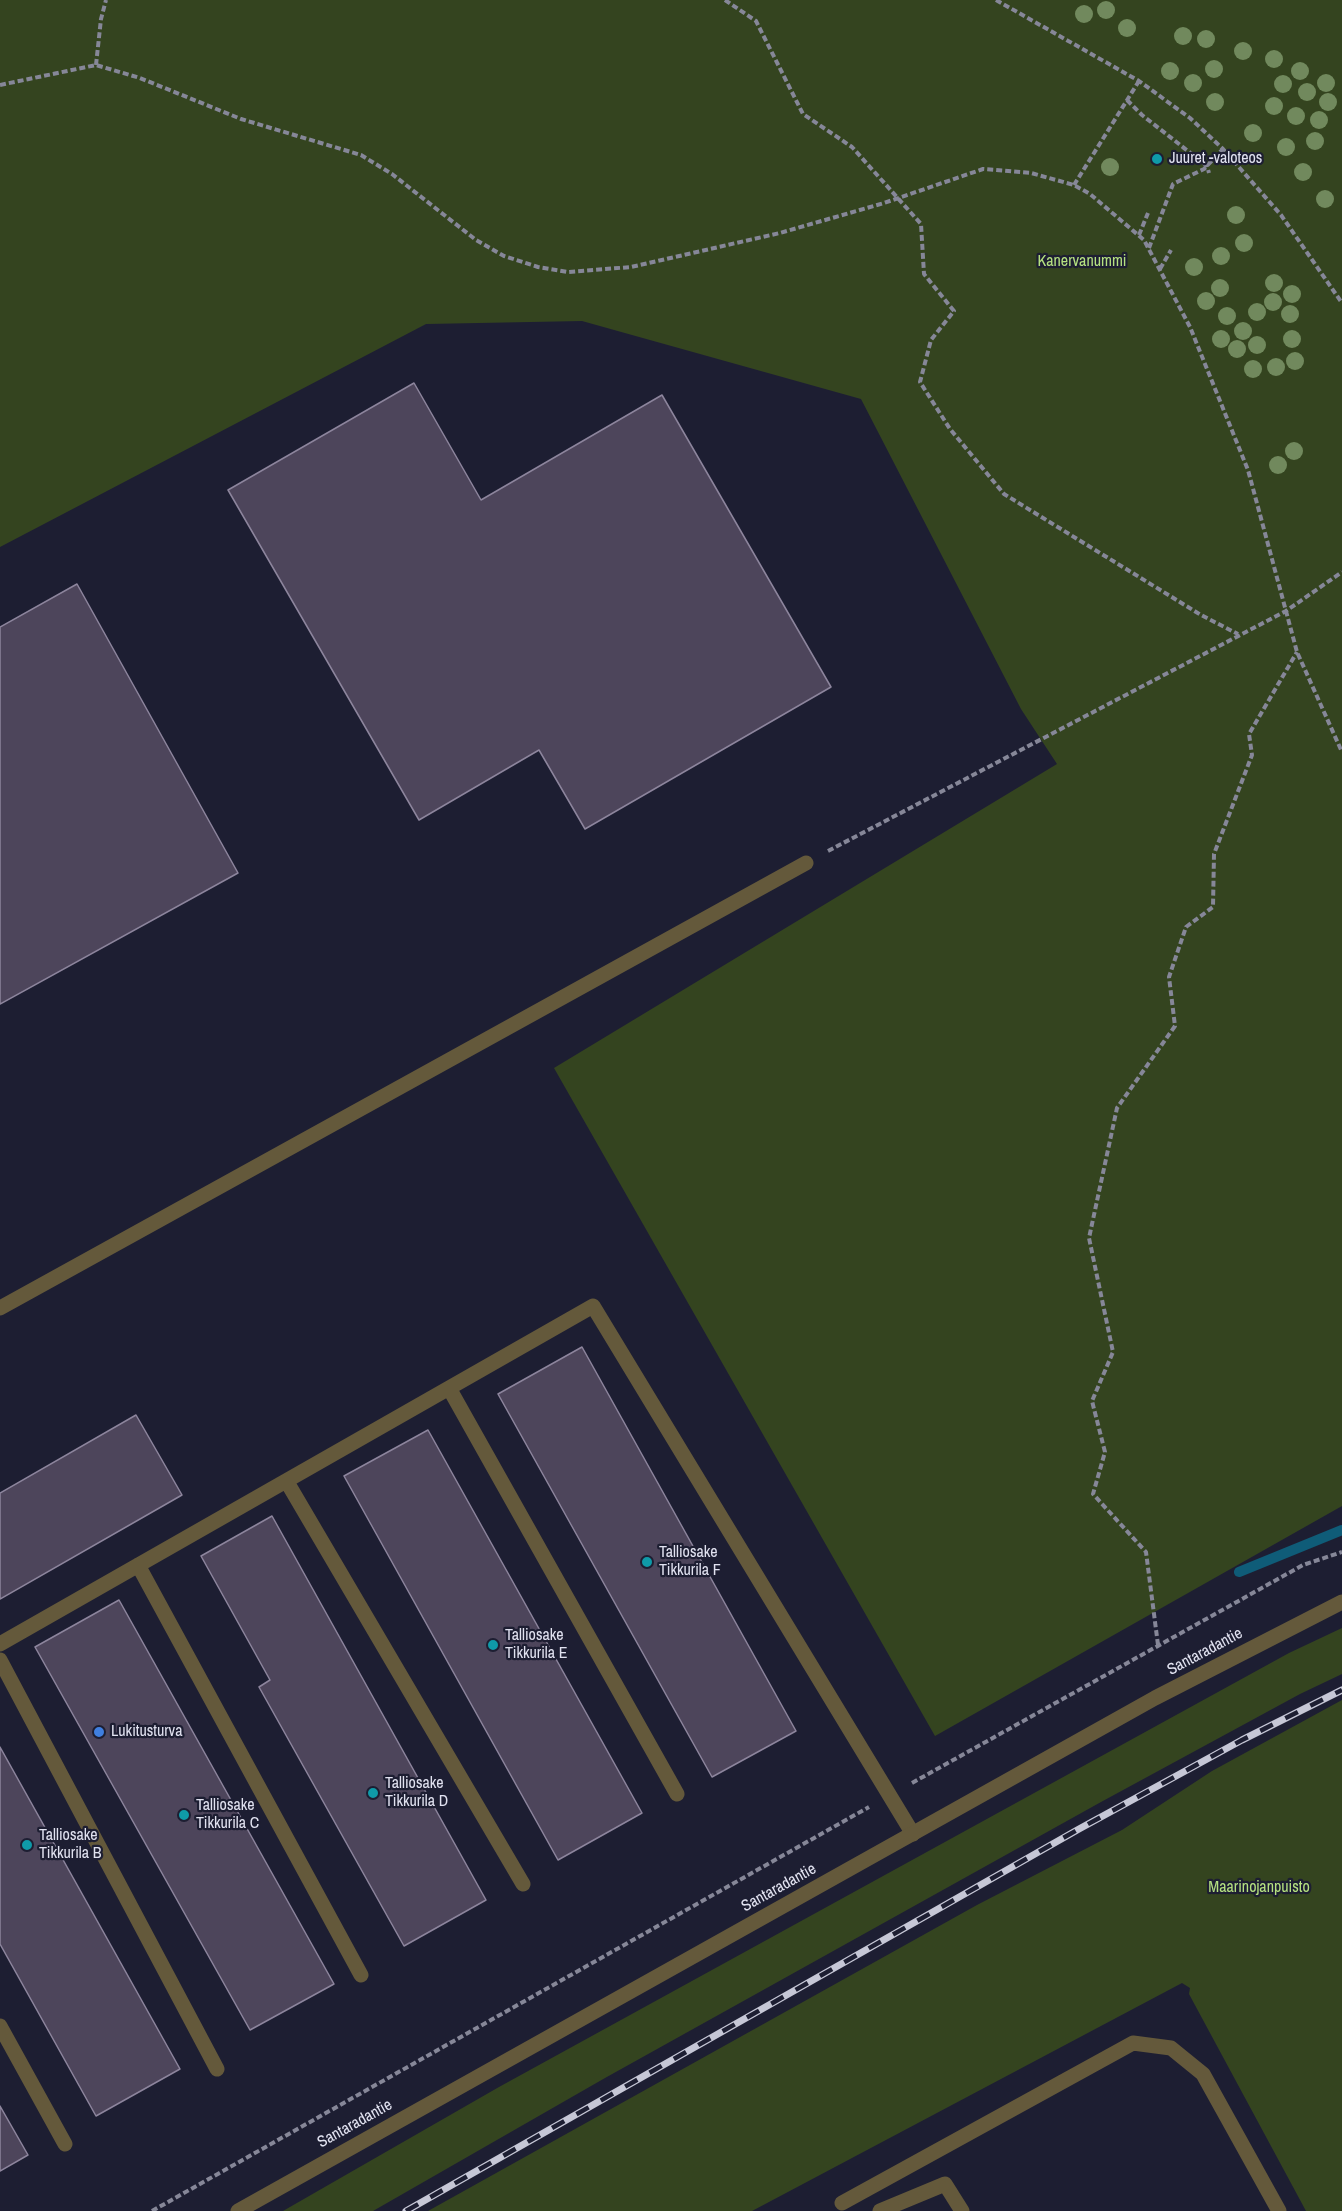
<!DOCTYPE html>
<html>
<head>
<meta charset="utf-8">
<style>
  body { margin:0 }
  canvas { display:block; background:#1d1e32 }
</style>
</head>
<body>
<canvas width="1342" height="2211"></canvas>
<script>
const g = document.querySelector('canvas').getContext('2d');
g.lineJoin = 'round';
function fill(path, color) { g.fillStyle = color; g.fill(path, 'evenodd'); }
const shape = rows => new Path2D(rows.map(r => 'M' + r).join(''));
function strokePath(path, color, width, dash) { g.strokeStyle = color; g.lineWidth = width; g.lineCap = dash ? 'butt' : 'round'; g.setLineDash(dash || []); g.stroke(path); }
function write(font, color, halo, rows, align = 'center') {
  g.font = font + ' "Archivo Narrow",sans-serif'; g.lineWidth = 4.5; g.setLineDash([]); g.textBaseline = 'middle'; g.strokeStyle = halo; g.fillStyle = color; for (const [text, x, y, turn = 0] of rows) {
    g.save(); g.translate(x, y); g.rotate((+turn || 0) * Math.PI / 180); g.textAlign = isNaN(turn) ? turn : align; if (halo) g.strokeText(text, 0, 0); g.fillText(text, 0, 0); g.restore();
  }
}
const green = shape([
  [0,0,1342,0,1342,1506,935,1736,554,1068,1057,764,1021,709,861,399,582,321,426,324,0,547],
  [1342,1628,1342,1674,1300,1694,1101,1802,605,2078,373,2211,283,2211,499,2087,1289,1653],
  [1342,1700,1342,2211,1306,2211,1189,1994,1190,1988,1182,1983,752,2211,428,2211,977,1905,1122,1830,1212,1771]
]);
const stream = shape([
  [1239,1572,1342,1530]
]);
const building = shape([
  [414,383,481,500,662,395,831,687,585,829,539,750,419,820,228,490,414,383],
  [77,584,238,873,0,1004,0,627,77,584],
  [582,1347,796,1731,712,1777,498,1394,582,1347],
  [136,1415,182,1495,0,1599,0,1493,136,1415],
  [428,1430,642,1813,558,1860,344,1476,428,1430],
  [272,1516,486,1900,404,1946,259,1687,270,1680,201,1556,272,1516],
  [119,1600,334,1984,250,2030,35,1647,119,1600],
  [0,1747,180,2069,96,2116,0,1944,0,1747],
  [0,2106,28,2155,0,2171,0,2106]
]);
const path = shape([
  [725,0,756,21,803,114,852,147,921,224,924,274,954,311,931,340,920,382,950,429,1004,494,1201,615,1238,634],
  [996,0,1139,81,1190,118,1223,149,1281,215,1342,303],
  [96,65,101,19,106,0],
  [0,85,96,65,140,78,241,119,361,155,392,174,476,240,504,256,538,267,568,272,631,267,780,233,884,203,983,169,1031,173,1074,185,1090,194,1144,240,1190,327,1248,470,1297,652,1342,752],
  [1127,100,1142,115,1207,166,1209,173],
  [1074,185,1139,81],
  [1139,235,1148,213],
  [1149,248,1173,184,1204,169,1223,149],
  [1160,269,1171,250],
  [828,851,1286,611,1342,572],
  [1158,1645,1146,1552,1093,1494,1105,1452,1092,1401,1113,1352,1089,1238,1117,1108,1175,1026,1169,977,1186,927,1213,907,1214,854,1252,755,1249,734,1297,652],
  [912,1783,1303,1565,1342,1552],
  [152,2211,869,1807]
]);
const lane = shape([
  [0,1308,806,863],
  [449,1388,677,1794],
  [287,1482,523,1884],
  [138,1565,361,1975],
  [0,1644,593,1306,913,1834],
  [0,1660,217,2069],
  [0,2026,65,2144],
  [842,2203,1133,2043,1171,2048,1203,2074,1279,2211],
  [880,2211,945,2184,962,2211]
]);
const street = shape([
  [238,2211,1155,1698,1342,1602]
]);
const rail = shape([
  [406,2211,1079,1829,1242,1740,1342,1690]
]);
const trees = [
  [1106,10],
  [1084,14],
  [1127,28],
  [1183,36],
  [1206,39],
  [1243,51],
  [1274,59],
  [1214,69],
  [1170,71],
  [1300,71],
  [1193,83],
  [1326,83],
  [1283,84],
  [1307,92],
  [1215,102],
  [1328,102],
  [1274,106],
  [1296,116],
  [1319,120],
  [1253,133],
  [1315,141],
  [1286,147],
  [1110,167],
  [1303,172],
  [1325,199],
  [1236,215],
  [1244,243],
  [1221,256],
  [1194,267],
  [1274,283],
  [1220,288],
  [1292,294],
  [1206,301],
  [1273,302],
  [1257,312],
  [1290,314],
  [1227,316],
  [1243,331],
  [1221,339],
  [1292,339],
  [1257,345],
  [1237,349],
  [1295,361],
  [1276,367],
  [1253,369],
  [1294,451],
  [1278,465]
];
const markers = [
  [1157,159,6,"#0f9aa8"],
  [647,1562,6,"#0f9aa8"],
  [493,1645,6,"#0f9aa8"],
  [99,1732,6,"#3f7fe0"],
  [373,1793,6,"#0f9aa8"],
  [184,1815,6,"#0f9aa8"],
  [27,1845,6,"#0f9aa8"]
];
const poiNames = [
  ["Juuret -valoteos",1169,159],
  ["Talliosake",659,1553],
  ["Tikkurila F",659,1571],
  ["Talliosake",505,1636],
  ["Tikkurila E",505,1654],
  ["Lukitusturva",111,1732],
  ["Talliosake",385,1784],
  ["Tikkurila D",385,1802],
  ["Talliosake",196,1806],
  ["Tikkurila C",196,1824],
  ["Talliosake",39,1836],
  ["Tikkurila B",39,1854]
];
const parkNames = [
  ["Kanervanummi",1082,262],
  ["Maarinojanpuisto",1259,1888]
];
const streetNames = [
  ["Santaradantie",1205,1652,-28],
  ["Santaradantie",779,1888,-29],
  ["Santaradantie",355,2124,-29]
];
fill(green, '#34441f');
strokePath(stream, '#0f5c78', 10);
fill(building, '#4d455b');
strokePath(building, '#8d859d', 1.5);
strokePath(path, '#868798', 4, [6, 3]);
strokePath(lane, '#64593b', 15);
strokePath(street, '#64593b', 15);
strokePath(rail, '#c6c7d6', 7);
strokePath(rail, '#1d1e32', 4.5, [14]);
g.fillStyle = '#71895d';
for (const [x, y] of trees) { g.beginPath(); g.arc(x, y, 9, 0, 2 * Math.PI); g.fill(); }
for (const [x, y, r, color] of markers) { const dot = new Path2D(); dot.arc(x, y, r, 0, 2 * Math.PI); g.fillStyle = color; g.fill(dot); strokePath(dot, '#1d1e32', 2); }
write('16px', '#e1e2f0', '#1d1e32', poiNames, 'left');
write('16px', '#b5e180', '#1d1e32', parkNames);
write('16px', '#e1e2f0', '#1d1e32', streetNames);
</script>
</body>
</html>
